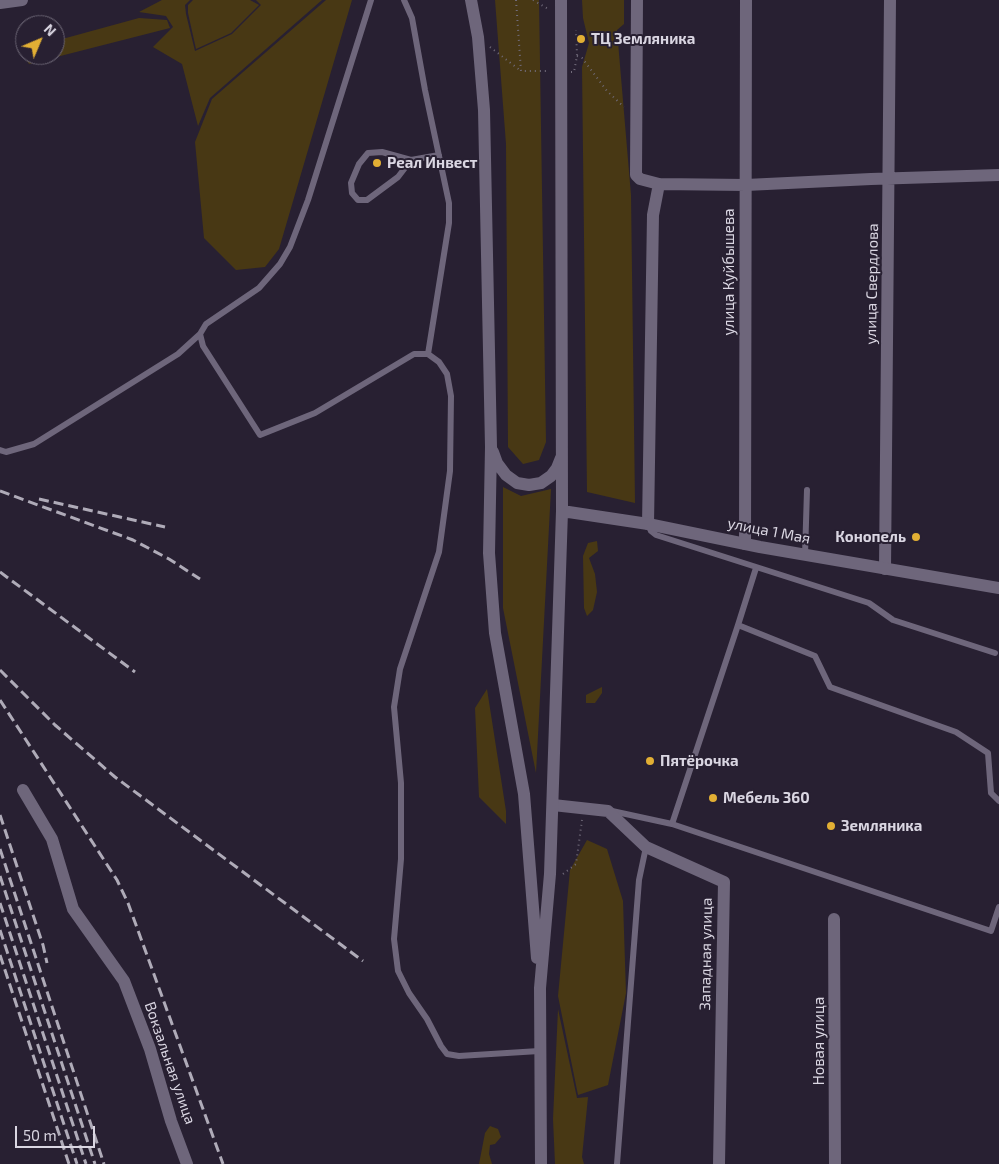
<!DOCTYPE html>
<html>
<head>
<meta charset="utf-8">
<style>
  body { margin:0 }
  #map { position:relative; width:999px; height:1164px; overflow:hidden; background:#282032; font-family:"Exo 2",sans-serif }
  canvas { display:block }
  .north { position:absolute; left:15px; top:15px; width:50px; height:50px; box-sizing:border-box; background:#282032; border:1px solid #6f6978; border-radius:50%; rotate:45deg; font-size:14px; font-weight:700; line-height:20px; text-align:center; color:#dad6e2 }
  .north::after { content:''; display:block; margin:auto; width:18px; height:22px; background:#e2af34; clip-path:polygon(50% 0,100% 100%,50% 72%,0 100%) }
  .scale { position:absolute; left:15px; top:1126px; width:80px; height:22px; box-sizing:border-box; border:2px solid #dad6e2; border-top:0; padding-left:6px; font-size:15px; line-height:18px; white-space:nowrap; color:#dad6e2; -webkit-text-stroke:4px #282032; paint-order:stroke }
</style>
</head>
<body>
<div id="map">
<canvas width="999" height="1164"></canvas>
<div class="north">N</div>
<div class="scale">50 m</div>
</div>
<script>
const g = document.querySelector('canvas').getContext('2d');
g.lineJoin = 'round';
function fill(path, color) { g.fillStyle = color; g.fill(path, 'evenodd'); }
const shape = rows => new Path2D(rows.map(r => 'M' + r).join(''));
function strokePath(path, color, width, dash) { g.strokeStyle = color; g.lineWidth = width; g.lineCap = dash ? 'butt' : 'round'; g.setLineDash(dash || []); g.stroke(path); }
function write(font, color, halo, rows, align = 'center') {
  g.font = font + ' "Exo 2",sans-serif'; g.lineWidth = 4; g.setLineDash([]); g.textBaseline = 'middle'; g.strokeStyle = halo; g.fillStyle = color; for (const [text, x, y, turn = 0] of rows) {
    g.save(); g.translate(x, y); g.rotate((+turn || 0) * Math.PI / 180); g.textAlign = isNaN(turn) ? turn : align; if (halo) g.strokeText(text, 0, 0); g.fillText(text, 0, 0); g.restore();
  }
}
const green = shape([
  [162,0,190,0,185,5,186,14,195,51,232,34,261,5,256,0,322,0,210,98,198,126,182,64,153,47,173,27,166,16,139,12],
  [193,0,250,0,259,5,231,33,196,49,188,13,188,5],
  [326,0,352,0,279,249,265,267,236,270,204,238,195,142,212,99],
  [495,0,539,0,546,442,539,460,523,464,508,447,506,144],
  [582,0,624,0,624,24,617,30,631,195,635,503,587,492,582,67,589,43,583,18],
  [139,18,167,20,170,28,29,64,24,56,55,55,55,41],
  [503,487,521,496,551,489,536,773,503,608],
  [597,541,598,551,589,558,595,574,597,592,593,610,587,616,584,608,583,556,588,543],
  [602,687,602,693,595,703,586,703,586,695],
  [487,689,506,811,506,824,479,797,475,708],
  [587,840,607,849,623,901,626,993,608,1085,578,1095,558,996,570,870],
  [558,1009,577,1098,588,1097,582,1157,584,1164,555,1164,553,1119],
  [490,1126,498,1129,501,1137,495,1144,490,1145,489,1154,492,1164,479,1164,485,1133]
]);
const path = shape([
  [516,0,521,71,549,71],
  [533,0,550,10],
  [490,47,521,71],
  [577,56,582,58,607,91,624,107],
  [571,72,574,72,577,56,576,30],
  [563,874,576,864,582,820]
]);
const lane = shape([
  [371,0,308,200,290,247,280,264,259,288,206,324,200,334,203,346,260,435,315,413,414,354,428,354,439,362,447,374,451,396,450,471,439,552,400,669,394,707,401,783,401,859,394,939,398,971,409,993,427,1019,441,1046,447,1054,459,1056,539,1051],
  [404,0,412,18,425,90,449,203,449,223,428,354],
  [411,160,398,177,367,200,358,200,352,193,351,183,359,164,368,153,382,152,411,160,439,155],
  [0,450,6,452,34,444,178,354,200,334],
  [648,524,651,531,656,535,869,603,893,620,995,653],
  [805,555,807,490],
  [738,625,756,568],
  [612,811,672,824,991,931,999,907],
  [672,824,738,625,815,656,830,687,956,732,988,753,991,793,999,801],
  [617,1164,639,880,646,847]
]);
const street = shape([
  [637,0,636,175,640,179,659,184,746,185,871,179,999,175],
  [648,524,653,215,659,184],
  [745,544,746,0],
  [885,569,890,0],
  [23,790,52,839,73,909,124,981,150,1049,171,1121,187,1164],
  [553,805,608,811,646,847,724,882,719,1164],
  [834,919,835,1164]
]);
const secondary = shape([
  [471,0,478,37,484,110,491,447,489,553,495,633,524,794,537,958],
  [0,3,22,0],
  [493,452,497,463,506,475,517,483,529,485,541,483,551,476,557,468,561,458],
  [562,511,648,524,760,547,999,588],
  [541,1164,540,988,550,874,562,511,561,0]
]);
const rail = shape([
  [0,491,133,540,169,559,200,579],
  [39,499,165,527],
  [0,572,135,672],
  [0,670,55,725,115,777,363,961],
  [0,700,117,880,128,903,223,1164],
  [0,815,43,945,47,963],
  [0,849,104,1164],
  [0,876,95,1164],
  [0,903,86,1164],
  [0,930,77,1164],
  [0,955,69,1164]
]);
const markers = [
  [581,39,5,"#e2af34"],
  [377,163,5,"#e2af34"],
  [916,537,5,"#e2af34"],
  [650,761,5,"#e2af34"],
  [713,798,5,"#e2af34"],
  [831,826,5,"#e2af34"]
];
const poiNames = [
  ["ТЦ Земляника",591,39],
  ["Реал Инвест",387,163],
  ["Конопель",906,537,"right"],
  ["Пятёрочка",660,761],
  ["Мебель 360",723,798],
  ["Земляника",841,826]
];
const streetNames = [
  ["улица Куйбышева",729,272,-90],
  ["улица Свердлова",872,284,-89],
  ["улица 1 Мая",769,531,11],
  ["Западная улица",706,954,-89],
  ["Новая улица",819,1041,-90],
  ["Вокзальная улица",170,1063,71]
];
fill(green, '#483814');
strokePath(path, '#726c7b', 2, [1, 4]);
strokePath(lane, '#6e667b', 6);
strokePath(street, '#6e667b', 12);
strokePath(secondary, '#6e667b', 12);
strokePath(rail, '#afabb8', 3, [10, 5]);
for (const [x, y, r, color] of markers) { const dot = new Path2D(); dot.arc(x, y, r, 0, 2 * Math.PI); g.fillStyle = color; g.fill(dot); strokePath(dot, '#282032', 2); }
write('bold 15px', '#dad6e2', '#282032', poiNames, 'left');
write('15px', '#dad6e2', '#282032', streetNames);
</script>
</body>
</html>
